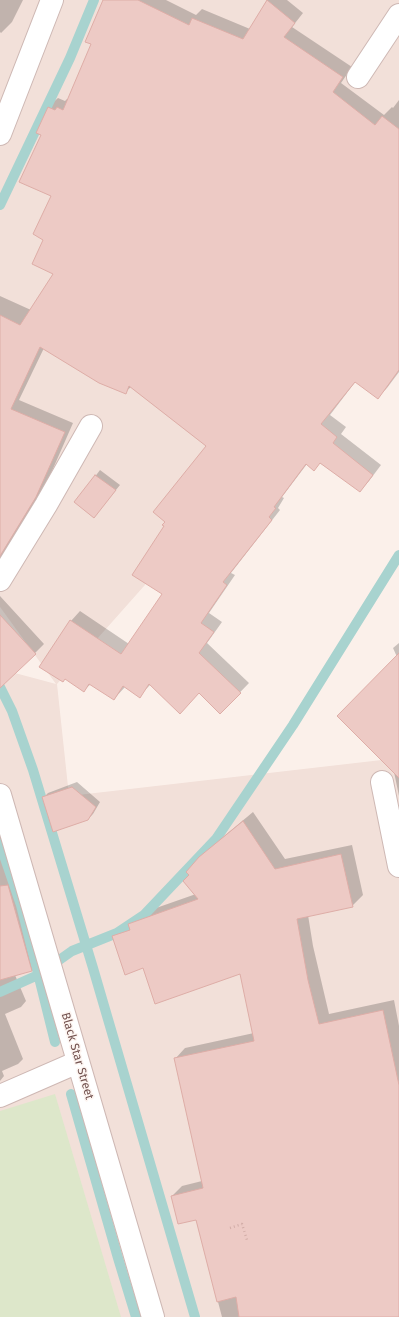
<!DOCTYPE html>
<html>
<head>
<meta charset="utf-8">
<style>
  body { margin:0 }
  canvas { display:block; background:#fbf0ea }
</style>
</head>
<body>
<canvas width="399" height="1317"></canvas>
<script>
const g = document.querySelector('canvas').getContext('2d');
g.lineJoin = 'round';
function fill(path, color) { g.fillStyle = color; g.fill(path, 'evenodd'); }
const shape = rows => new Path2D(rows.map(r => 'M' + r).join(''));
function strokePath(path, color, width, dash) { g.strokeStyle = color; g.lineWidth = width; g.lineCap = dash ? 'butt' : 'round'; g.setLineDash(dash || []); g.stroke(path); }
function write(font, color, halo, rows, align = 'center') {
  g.font = font + ' "Fira Sans",sans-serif'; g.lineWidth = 3; g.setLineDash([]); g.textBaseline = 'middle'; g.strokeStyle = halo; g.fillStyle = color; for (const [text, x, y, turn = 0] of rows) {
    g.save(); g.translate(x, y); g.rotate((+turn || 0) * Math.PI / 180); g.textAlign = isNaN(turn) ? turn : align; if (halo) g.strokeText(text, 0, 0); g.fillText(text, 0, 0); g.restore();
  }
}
const residential = shape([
  [0,0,399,0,399,299,57,684,69,796,399,758,399,1317,0,1317,0,669,56,684,0,607]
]);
const green = shape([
  [55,1094,121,1317,0,1317,0,1111]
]);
const shadow = shape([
  [0,0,23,0,12,22,1,33,0,32],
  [105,0,166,0,196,15,202,9,250,29,267,0,287,0,303,13,292,27,352,67,341,83,384,115,392,107,393,108,399,100,399,372,387,388,378,397,356,381,330,415,346,427,341,434,381,465,369,481,360,491,320,463,307,464,282,497,284,498,278,508,280,510,231,573,235,575,209,613,222,622,207,643,249,683,220,713,199,692,151,684,139,696,125,687,114,699,91,684,84,690,66,678,40,667,71,621,80,611,129,644,163,594,166,521,207,446,131,387,125,392,44,348,19,400,73,423,45,487,0,560,0,296,31,310,54,273,45,239,52,196,43,134,37,132,48,107,58,98,65,101,67,99,69,99,93,44],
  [100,470,120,485,98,512,76,502],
  [0,596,44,644,35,653,0,664],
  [399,643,399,796,394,772,397,657,393,648],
  [77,782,100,802,93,814,88,819,43,798,48,793],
  [253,812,285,859,352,845,363,895,352,906,308,915,313,946,329,1014,394,1000,399,1026,399,1317,222,1317,196,1219,172,1196,182,1186,202,1181,175,1059,185,1048,254,1033,240,973,144,967,113,937,123,926,130,924,139,914,196,894,191,875,200,858,211,847],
  [0,823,31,932,28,935,36,965,31,970,15,975,26,1001,21,1007,5,1014,23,1059,18,1064,2,1071,4,1076,0,1081]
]);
const stream = shape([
  [0,205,70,58,94,0],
  [0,687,12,711,33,770,93,968,195,1317],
  [0,844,21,905,55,1042],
  [0,992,38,975,72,951,117,933,144,915,216,839,293,725,399,555],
  [71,1094,118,1258,136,1317]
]);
const building = shape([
  [103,0,138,0,189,25,192,18,243,39,267,0,295,23,284,37,343,77,333,92,375,125,382,116,399,129,399,370,378,399,355,382,321,424,337,437,333,443,373,475,360,492,320,463,314,471,306,464,274,507,276,508,269,517,272,520,223,582,227,585,201,623,214,632,199,653,241,693,220,714,199,693,180,714,149,684,140,698,123,686,114,700,89,684,84,692,65,679,63,682,39,667,70,620,121,654,162,594,132,575,164,526,162,525,165,522,153,512,206,446,129,386,126,394,99,383,40,347,11,409,65,432,36,497,0,556,0,315,20,325,53,274,32,264,43,240,33,234,51,196,19,182,41,135,36,133,48,107,55,110,57,107,63,110,91,44,85,42,103,0],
  [95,475,116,490,94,518,74,502,95,475],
  [0,615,36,654,0,688,0,615],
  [399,653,399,778,337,716,399,653],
  [72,787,96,807,88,820,53,832,42,797,72,787],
  [243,821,275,869,341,854,353,907,297,919,308,980,319,1024,383,1010,399,1085,399,1317,239,1317,236,1297,217,1302,196,1220,178,1224,171,1196,203,1188,174,1058,254,1041,240,974,155,1004,143,968,125,975,112,936,130,930,128,924,198,899,183,881,189,875,186,872,199,857,243,821],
  [8,885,32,971,0,980,0,886,8,885]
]);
const path = shape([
  [230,1228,242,1224,247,1240]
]);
const street = shape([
  [358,77,399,15],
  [0,134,52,0],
  [0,580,46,505,91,426],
  [382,782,399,866],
  [0,795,153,1317],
  [0,1096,78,1062]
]);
const streetNames = [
  ["Black Star Street",77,1056,74]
];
fill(residential, '#f2e0d9');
fill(green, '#dde7ca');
fill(shadow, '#0003');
strokePath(stream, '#a8d3cf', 10);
fill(building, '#edcac5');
strokePath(building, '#deada7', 1);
strokePath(street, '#ceb8b4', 24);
strokePath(path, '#d2ada8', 2.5, [1, 3]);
strokePath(street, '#fff', 22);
write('12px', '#735350', '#fdf5f1', streetNames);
</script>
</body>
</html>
